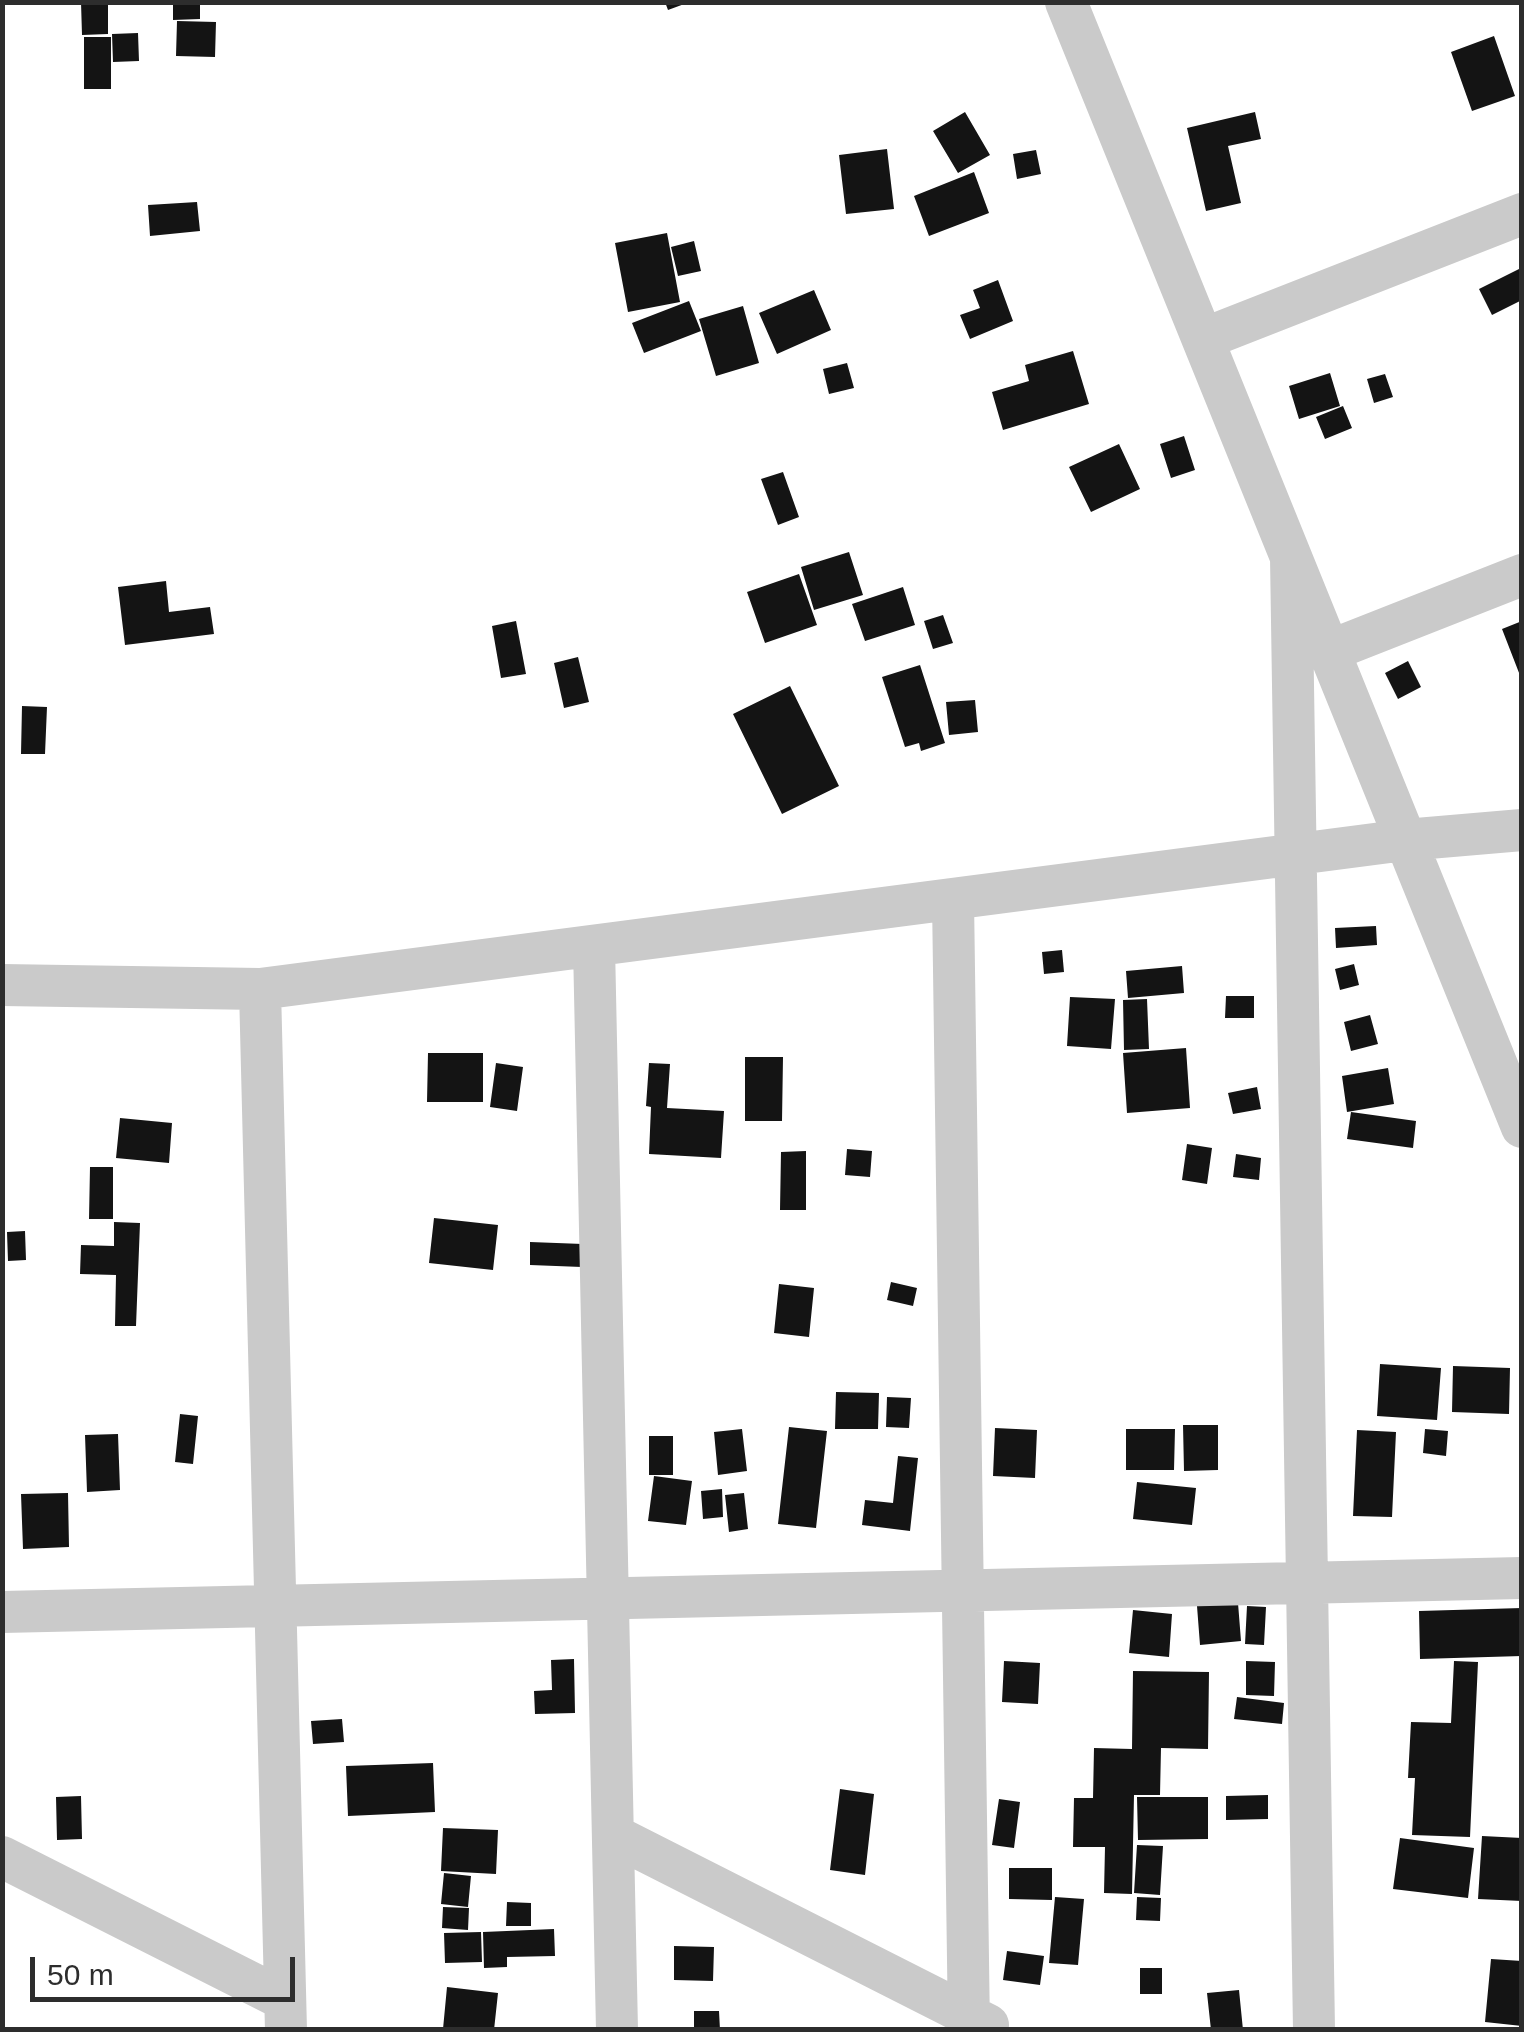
<!DOCTYPE html>
<html>
<head>
<meta charset="utf-8">
<style>
  body { margin:0 }
  #map { position:relative; width:1524px; height:2032px; overflow:hidden; background:#fff; font-family:Helvetica,sans-serif }
  canvas { display:block }
  .frame { position:absolute; inset:0; border:5px solid #2d2d2d; pointer-events:none }
  .scale { position:absolute; left:30px; top:1957px; width:265px; height:45px; box-sizing:border-box; border:5px solid #2d2d2d; border-top:0; padding-left:12px; font-size:30px; line-height:35px; white-space:nowrap; color:#2d2d2d; -webkit-text-stroke:8px #fff; paint-order:stroke }
</style>
</head>
<body>
<div id="map">
<canvas width="1524" height="2032"></canvas>
<div class="frame"></div>
<div class="scale">50 m</div>
</div>
<script>
const g = document.querySelector('canvas').getContext('2d');
g.lineJoin = 'round';
function fill(path, color) { g.fillStyle = color; g.fill(path, 'evenodd'); }
const shape = rows => new Path2D(rows.map(r => 'M' + r).join(''));
function strokePath(path, color, width, dash) { g.strokeStyle = color; g.lineWidth = width; g.lineCap = dash ? 'butt' : 'round'; g.setLineDash(dash || []); g.stroke(path); }
const building = shape([
  [81,2,108,2,108,34,82,35],
  [173,2,200,2,200,19,173,20],
  [665,2,687,2,687,3,668,10],
  [177,21,216,22,215,57,176,56],
  [138,33,139,61,113,62,112,34],
  [1494,36,1515,96,1472,111,1451,52],
  [84,37,111,37,111,89,84,89],
  [965,112,990,155,958,173,933,131],
  [1255,112,1261,139,1228,146,1241,203,1206,211,1187,128],
  [887,149,894,209,846,214,839,155],
  [1036,150,1041,174,1017,179,1013,154],
  [974,172,989,213,929,236,914,196],
  [197,202,200,231,150,236,148,205],
  [667,233,680,302,628,312,615,243],
  [694,241,701,271,678,276,671,247],
  [1519,269,1522,300,1492,315,1479,289],
  [998,280,1013,321,970,339,960,315,980,308,973,290],
  [814,290,831,330,777,354,759,313],
  [689,301,701,331,644,353,632,323],
  [743,306,759,363,716,376,699,319],
  [1073,351,1089,404,1003,430,992,392,1029,381,1025,365],
  [847,363,854,388,829,394,823,369],
  [1330,373,1340,406,1299,419,1289,386],
  [1385,374,1393,397,1374,403,1367,379],
  [1343,406,1352,428,1325,439,1316,417],
  [1184,436,1195,470,1171,478,1160,444],
  [1119,444,1140,489,1091,512,1069,467],
  [783,472,799,517,778,525,761,479],
  [849,552,863,595,814,610,801,567],
  [799,574,817,625,765,643,747,592],
  [166,581,169,612,210,607,214,634,125,645,118,587],
  [903,587,915,625,865,641,852,604],
  [943,615,953,643,933,649,924,621],
  [516,621,526,674,501,678,492,626],
  [1522,621,1522,677,1521,678,1502,629],
  [578,657,589,702,564,708,554,663],
  [1408,661,1421,687,1398,699,1385,673],
  [920,665,945,743,921,751,919,743,905,747,882,677],
  [790,686,839,786,782,814,733,714],
  [975,700,978,732,949,735,946,702],
  [22,706,47,707,45,754,21,754],
  [1376,926,1377,945,1336,948,1335,928],
  [1062,950,1064,972,1044,974,1042,952],
  [1354,964,1359,985,1340,990,1335,969],
  [1182,966,1184,993,1128,998,1126,971],
  [1226,996,1254,996,1254,1018,1225,1018],
  [1070,997,1115,999,1111,1049,1067,1046],
  [1147,999,1149,1049,1124,1050,1123,1000],
  [1370,1015,1378,1044,1351,1051,1344,1022],
  [1186,1048,1190,1108,1127,1113,1123,1053],
  [428,1053,483,1053,483,1102,427,1102],
  [745,1057,783,1057,782,1121,745,1121],
  [496,1063,523,1067,517,1111,490,1107],
  [649,1063,670,1064,667,1108,724,1111,721,1158,649,1154,651,1107,646,1106],
  [1388,1068,1394,1104,1347,1112,1342,1076],
  [1257,1087,1261,1109,1233,1114,1228,1093],
  [1351,1112,1416,1121,1413,1148,1347,1139],
  [120,1118,172,1123,169,1163,116,1158],
  [1187,1144,1212,1148,1207,1184,1182,1180],
  [847,1149,872,1151,870,1177,845,1175],
  [806,1151,806,1210,780,1210,781,1152],
  [1236,1154,1261,1158,1259,1180,1233,1177],
  [90,1167,113,1167,113,1219,89,1219],
  [434,1218,498,1225,493,1270,429,1263],
  [114,1222,140,1223,136,1326,115,1326,116,1275,80,1274,81,1245,114,1246],
  [25,1231,26,1260,8,1261,7,1232],
  [530,1242,583,1244,582,1267,530,1265],
  [891,1282,917,1288,913,1306,887,1300],
  [779,1284,814,1288,809,1337,774,1333],
  [1380,1364,1441,1368,1437,1420,1377,1416],
  [1453,1366,1510,1368,1509,1414,1452,1412],
  [836,1392,879,1393,878,1429,835,1429],
  [887,1397,911,1398,909,1428,886,1427],
  [180,1414,198,1416,193,1464,175,1462],
  [1183,1425,1218,1425,1218,1470,1184,1471],
  [789,1427,827,1431,816,1528,778,1524],
  [995,1428,1037,1430,1035,1478,993,1476],
  [742,1429,747,1471,718,1475,714,1432],
  [1126,1429,1175,1429,1174,1470,1126,1470],
  [1425,1429,1448,1431,1446,1456,1423,1453],
  [1357,1430,1396,1432,1392,1517,1353,1516],
  [118,1434,120,1490,87,1492,85,1435],
  [649,1436,673,1436,673,1475,649,1475],
  [898,1456,918,1458,910,1531,862,1525,865,1500,893,1503],
  [654,1476,692,1481,686,1525,648,1521],
  [1137,1482,1196,1488,1192,1525,1133,1519],
  [722,1489,723,1517,703,1519,701,1491],
  [68,1493,69,1547,23,1549,21,1494],
  [744,1493,748,1529,729,1532,725,1495],
  [1238,1603,1241,1641,1200,1645,1197,1606],
  [1247,1606,1266,1607,1264,1645,1245,1644],
  [1522,1608,1522,1656,1420,1659,1419,1611],
  [1133,1610,1172,1614,1169,1657,1129,1653],
  [574,1659,575,1713,535,1714,534,1691,552,1690,551,1660],
  [1004,1661,1040,1663,1038,1704,1002,1702],
  [1246,1661,1275,1662,1274,1696,1246,1695],
  [1454,1661,1478,1662,1470,1837,1412,1835,1415,1778,1408,1778,1411,1722,1451,1723],
  [1133,1671,1209,1672,1208,1749,1161,1748,1160,1795,1134,1795,1132,1894,1104,1893,1105,1847,1073,1847,1074,1798,1093,1798,1094,1748,1132,1749],
  [1237,1697,1284,1703,1282,1724,1234,1719],
  [342,1719,344,1742,313,1744,311,1721],
  [433,1763,435,1812,348,1816,346,1766],
  [840,1789,874,1794,865,1875,830,1870],
  [1268,1795,1268,1819,1226,1820,1226,1796],
  [81,1796,82,1839,57,1840,56,1797],
  [1137,1797,1208,1797,1208,1839,1138,1840],
  [999,1799,1020,1802,1014,1848,992,1845],
  [443,1828,498,1830,496,1874,441,1871],
  [1482,1836,1522,1838,1522,1901,1478,1899],
  [1400,1838,1474,1848,1468,1898,1393,1889],
  [1137,1845,1163,1846,1160,1895,1134,1893],
  [1009,1868,1052,1868,1052,1900,1009,1899],
  [444,1873,471,1876,468,1907,441,1904],
  [1055,1897,1084,1899,1078,1965,1049,1963],
  [1137,1897,1161,1898,1160,1921,1136,1920],
  [507,1902,531,1903,531,1926,506,1926],
  [443,1907,469,1908,468,1930,442,1928],
  [554,1929,555,1956,507,1957,507,1967,484,1968,483,1932],
  [481,1932,482,1962,445,1963,444,1933],
  [674,1946,714,1947,713,1981,674,1980],
  [1007,1951,1044,1956,1040,1985,1003,1980],
  [1491,1959,1522,1961,1522,2026,1485,2022],
  [1140,1968,1162,1968,1162,1994,1140,1994],
  [447,1987,498,1993,494,2030,443,2029],
  [1239,1990,1243,2030,1211,2030,1207,1993],
  [694,2011,719,2011,720,2030,694,2030]
]);
const minor = shape([
  [1066,2,1522,1127],
  [1203,339,1522,214],
  [1291,557,1314,2030],
  [1329,651,1522,575],
  [953,899,969,2030],
  [594,946,617,2030],
  [2,985,260,989,1405,840,1522,830],
  [260,989,286,2030],
  [2,1612,1522,1578],
  [613,1835,988,2025],
  [2,1857,285,2000]
]);
fill(building, '#141414');
strokePath(minor, '#cacaca', 42);
</script>
</body>
</html>
